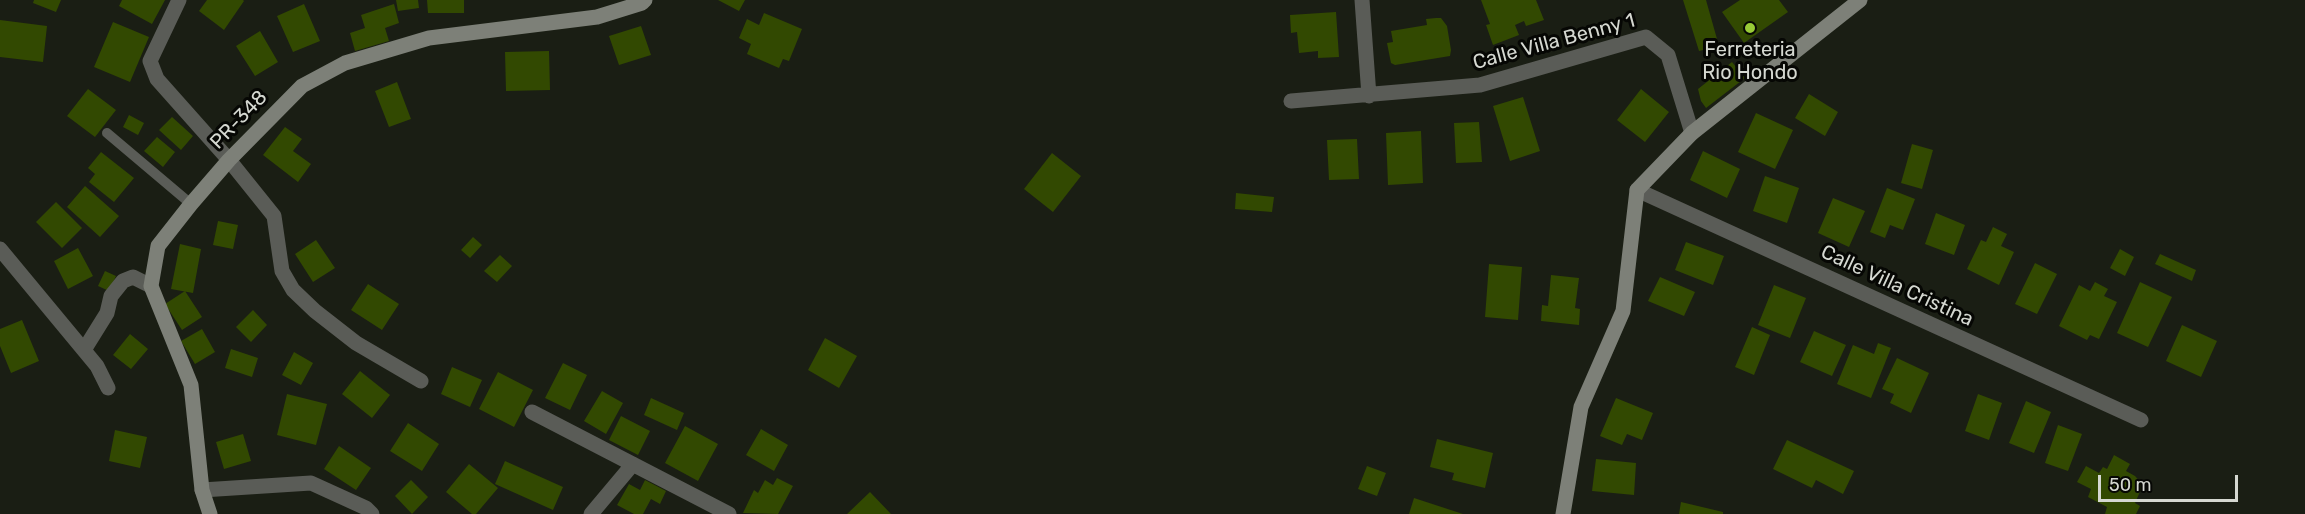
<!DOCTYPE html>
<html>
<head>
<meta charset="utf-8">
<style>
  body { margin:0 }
  #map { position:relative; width:2305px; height:514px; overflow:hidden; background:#1a1e14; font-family:Rubik,sans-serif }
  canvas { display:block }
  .scale { position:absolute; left:2098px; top:475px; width:140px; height:27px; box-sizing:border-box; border:3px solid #d5d8d1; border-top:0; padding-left:8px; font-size:18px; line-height:21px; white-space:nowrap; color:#d5d8d1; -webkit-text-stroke:4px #060704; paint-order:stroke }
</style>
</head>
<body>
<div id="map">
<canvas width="2305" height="514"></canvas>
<div class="scale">50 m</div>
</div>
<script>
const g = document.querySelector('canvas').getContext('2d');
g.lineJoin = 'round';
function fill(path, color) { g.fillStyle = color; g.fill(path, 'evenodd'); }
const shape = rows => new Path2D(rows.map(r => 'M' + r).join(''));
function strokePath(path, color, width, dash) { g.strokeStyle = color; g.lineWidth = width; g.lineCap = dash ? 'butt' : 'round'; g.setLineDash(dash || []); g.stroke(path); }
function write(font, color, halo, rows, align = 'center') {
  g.font = font + ' Rubik,sans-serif'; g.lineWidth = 6; g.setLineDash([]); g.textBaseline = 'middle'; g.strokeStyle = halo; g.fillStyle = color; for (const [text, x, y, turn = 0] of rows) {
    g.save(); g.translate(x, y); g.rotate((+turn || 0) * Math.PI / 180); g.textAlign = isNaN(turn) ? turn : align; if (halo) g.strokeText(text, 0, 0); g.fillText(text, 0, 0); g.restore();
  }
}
const building = shape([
  [34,0,61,0,56,12,33,3],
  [122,0,165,0,152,24,119,6],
  [207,0,243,0,244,1,224,30,199,11],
  [396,0,418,0,419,8,398,11],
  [427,0,464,0,464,13,428,13],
  [718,0,745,0,739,11],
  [1481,0,1536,0,1544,20,1526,26,1524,21,1515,25,1519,35,1493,45,1486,25,1490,24],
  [1683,0,1706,0,1719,46,1699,51],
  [1740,0,1779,0,1788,12,1744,43,1722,12],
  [304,4,320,41,293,52,277,16],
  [394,4,399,23,385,28,389,41,355,51,350,33,365,28,361,15],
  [1336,12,1339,57,1318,58,1318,51,1299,53,1297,32,1291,33,1290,15],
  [764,13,802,29,789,61,783,59,779,68,747,54,751,44,739,38,747,19,759,25],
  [1436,18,1441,18,1447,26,1451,50,1450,56,1395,65,1391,63,1387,43,1393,42,1391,31,1427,25,1426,19],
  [0,20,47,26,43,62,0,57],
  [113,22,149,37,130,82,94,67],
  [641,26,651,55,619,65,609,36],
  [260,31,278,62,255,76,236,46],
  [549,51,550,90,506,91,505,52],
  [1732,62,1745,78,1706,108,1701,101,1698,89],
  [397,82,411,119,389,127,375,91],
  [88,89,116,110,95,137,67,116],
  [1641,89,1669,112,1645,142,1617,120],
  [1809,94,1838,112,1825,136,1795,118],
  [1523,97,1540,151,1510,161,1493,106],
  [1756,113,1793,130,1775,169,1738,152],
  [129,115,144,123,138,135,123,127],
  [172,117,193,136,181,150,159,130],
  [1479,122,1482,162,1456,163,1454,123],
  [285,127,302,139,293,151,311,164,298,182,263,155],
  [1421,131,1423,183,1388,185,1386,133],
  [157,137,175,152,163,167,144,151],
  [1357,139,1359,179,1329,180,1327,140],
  [1912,144,1933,150,1922,189,1901,183],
  [1703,151,1740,169,1727,198,1690,180],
  [101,152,134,178,114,202,89,182,95,174,88,168],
  [1052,153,1081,176,1053,212,1024,189],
  [1765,176,1799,188,1787,223,1753,211],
  [85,186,119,216,100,237,67,207],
  [1887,188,1915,199,1903,230,1890,225,1885,238,1870,232],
  [1236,193,1274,197,1272,212,1235,209],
  [1833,198,1865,211,1849,247,1818,233],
  [56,202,82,228,62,248,36,222],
  [1936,213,1965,225,1954,255,1925,244],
  [218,221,238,225,233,249,213,245],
  [1993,227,2007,234,2001,246,2014,252,1999,285,1967,269,1981,240,1986,242],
  [473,237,482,245,470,258,461,250],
  [316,240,335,268,313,282,295,254],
  [1686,242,1724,256,1713,285,1675,270],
  [180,244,201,249,193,293,171,289],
  [78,248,93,276,68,289,54,261],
  [2120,249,2134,257,2125,276,2110,268],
  [2160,254,2196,270,2192,281,2155,264],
  [500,255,512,266,497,282,484,271],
  [2035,263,2057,274,2037,314,2015,304],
  [1489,264,1522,267,1518,320,1485,317],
  [105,271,116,276,109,291,98,286],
  [1551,275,1579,278,1575,308,1580,309,1579,325,1541,321,1542,305,1548,306],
  [1660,277,1695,292,1684,316,1648,301],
  [2095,282,2108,289,2104,296,2117,302,2099,339,2090,335,2087,340,2059,326,2079,285,2090,291],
  [2140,282,2172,297,2148,347,2117,333],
  [368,284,399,304,382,330,351,310],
  [1774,285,1806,298,1790,338,1758,325],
  [185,291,202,317,182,330,165,304],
  [253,310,267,325,251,342,236,327],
  [22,320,39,361,11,373,0,346,0,329],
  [2182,325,2217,341,2201,377,2166,361],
  [1752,327,1770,335,1754,375,1735,367],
  [202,329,215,352,195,364,181,341],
  [1814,331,1846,345,1832,376,1800,362],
  [130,334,148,349,131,369,113,355],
  [825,338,857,356,839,388,808,370],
  [1878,343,1891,348,1871,398,1837,384,1853,345,1874,354],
  [231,349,258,358,252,377,225,368],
  [294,352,313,363,301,385,282,375],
  [1897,358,1929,373,1911,413,1890,403,1894,394,1882,389],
  [563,363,587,375,570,410,545,398],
  [452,367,482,380,470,407,441,394],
  [360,371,390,395,372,418,342,394],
  [498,372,533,390,514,427,479,409],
  [602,391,623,403,606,434,584,421],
  [287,394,327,404,316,445,277,435],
  [1978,394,2002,403,1989,440,1965,431],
  [651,398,684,413,677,430,644,415],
  [1616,398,1653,413,1642,440,1627,434,1622,445,1600,436],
  [2026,401,2051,412,2034,453,2009,443],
  [621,416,650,431,638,455,609,440],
  [408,423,439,444,422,471,390,451],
  [2058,425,2082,434,2068,471,2045,463],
  [685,426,718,444,698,481,665,463],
  [761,429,788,445,774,471,746,455],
  [115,430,147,437,140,468,109,461],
  [243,434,251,461,224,469,216,442],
  [1437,439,1493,453,1485,488,1452,480,1454,473,1430,467],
  [1787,440,1854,471,1843,494,1816,480,1812,488,1773,469],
  [339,446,371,468,356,490,324,469],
  [2114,455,2130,464,2126,471,2135,476,2143,485,2135,503,2140,506,2136,514,2105,514,2107,507,2088,497,2091,489,2077,482,2086,466,2099,473,2103,467,2107,469],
  [1596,459,1636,463,1634,495,1592,491],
  [505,461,563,487,553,510,495,484],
  [469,464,498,488,476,514,472,514,446,492],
  [1367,466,1386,473,1377,496,1358,489],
  [777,478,793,486,778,514,743,513,754,490,758,493,765,480,773,485],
  [411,480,428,497,412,514,395,496],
  [645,480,666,491,660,504,651,499,643,514,634,514,617,505,629,484,640,490],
  [870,492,891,514,847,514],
  [1414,498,1463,514,1409,514],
  [1681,502,1723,512,1723,514,1679,514]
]);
const lane = shape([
  [107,133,191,204]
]);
const street = shape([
  [179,0,150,61,157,79,229,160,274,216,282,271,293,290,315,311,356,343,421,381],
  [1362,0,1369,96],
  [1291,101,1480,85,1646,37,1668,55,1692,133],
  [1637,190,2141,420],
  [0,249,97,366,108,388],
  [84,350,107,313,111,296,123,281,133,277,151,286],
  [532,412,729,514],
  [202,490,311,483,366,508,372,514],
  [591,514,633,464]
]);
const secondary = shape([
  [210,514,202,490,191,385,151,286,158,246,191,204,229,160,302,86,345,63,429,38,597,17,642,3,645,0],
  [1563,514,1581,407,1623,311,1637,190,1692,133,1860,0]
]);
const markers = [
  [1750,28,6,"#98cb37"]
];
const streetNames = [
  ["Calle Villa Benny 1",1554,42,-15],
  ["PR-348",239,120,-46],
  ["Calle Villa Cristina",1897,286,25]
];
const poiNames = [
  ["Ferreteria",1750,50],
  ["Rio Hondo",1750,73]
];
fill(building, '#324901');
strokePath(lane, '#5a5c57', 10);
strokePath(street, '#5a5c57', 15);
strokePath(secondary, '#7d8078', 15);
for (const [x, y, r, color] of markers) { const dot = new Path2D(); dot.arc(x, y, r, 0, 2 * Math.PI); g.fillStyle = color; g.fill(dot); strokePath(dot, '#060704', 2); }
write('20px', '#d5d8d1', '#060704', streetNames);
write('20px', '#d5d8d1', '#060704', poiNames);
</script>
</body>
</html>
